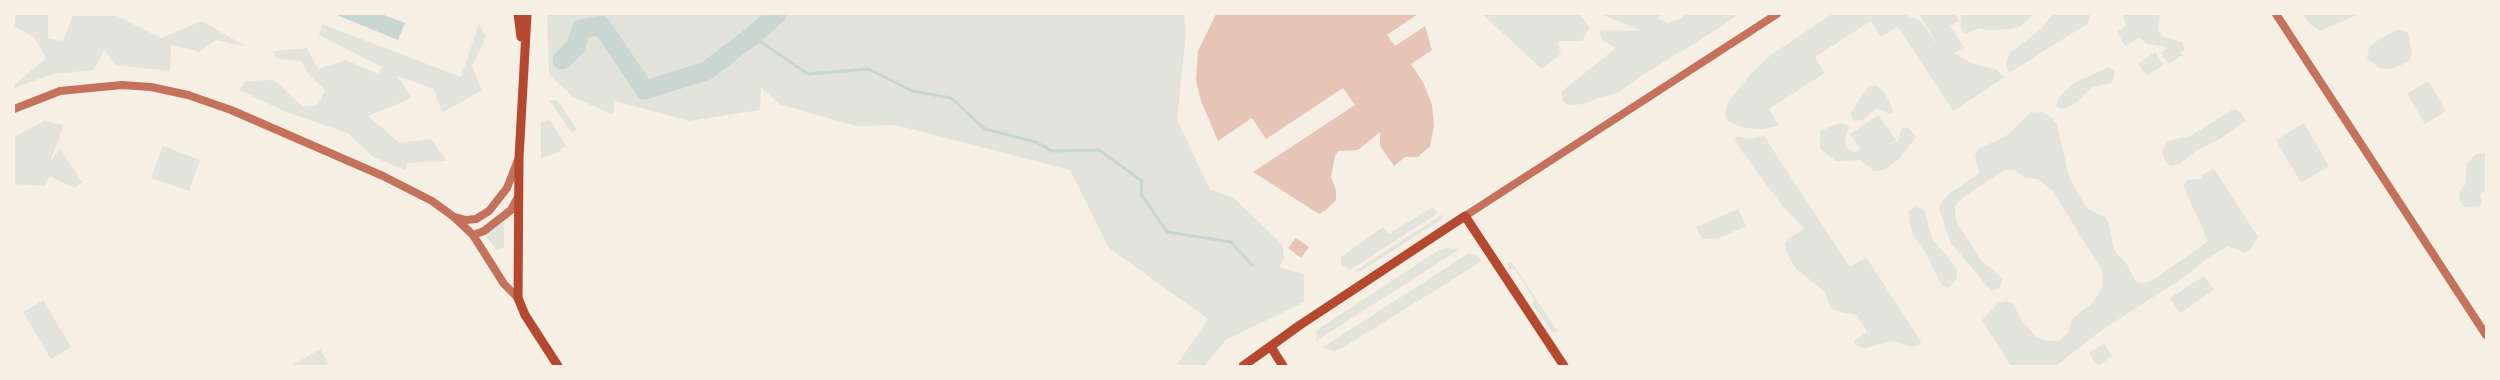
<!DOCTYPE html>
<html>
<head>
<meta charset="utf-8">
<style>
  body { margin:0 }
  #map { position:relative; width:2500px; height:380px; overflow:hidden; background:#f6efe4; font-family:"Times New Roman",serif }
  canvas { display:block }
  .frame { position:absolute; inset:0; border:15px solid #f6efe4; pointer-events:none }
</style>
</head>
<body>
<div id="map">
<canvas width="2500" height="380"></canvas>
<div class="frame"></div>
</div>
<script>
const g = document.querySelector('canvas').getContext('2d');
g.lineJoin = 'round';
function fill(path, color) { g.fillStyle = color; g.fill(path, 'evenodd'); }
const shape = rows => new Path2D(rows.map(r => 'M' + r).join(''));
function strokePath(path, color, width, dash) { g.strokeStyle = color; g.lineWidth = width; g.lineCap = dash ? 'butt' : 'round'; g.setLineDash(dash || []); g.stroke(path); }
const green = shape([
  [14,14,48,14,48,38,63,41,73,16,117,16,161,38,202,21,245,46,215,40,200,52,171,45,170,71,115,65,104,50,94,70,53,74,14,88,14,85,46,58,34,37,14,26],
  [547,14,1184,14,1186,33,1177,120,1210,189,1234,198,1282,244,1284,259,1279,267,1304,274,1304,302,1226,340,1204,366,1176,366,1208,319,1108,247,1070,170,896,125,856,126,779,104,761,87,760,110,689,121,615,101,613,115,573,97,549,75],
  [1482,14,1580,14,1590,28,1582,41,1557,41,1561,54,1542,69],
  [1601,14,1663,14,1658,18,1667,23,1680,19,1687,14,1738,14,1721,27,1641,76,1618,93,1598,98,1584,104,1568,105,1563,102,1561,92,1616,48,1602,40,1599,30,1642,31],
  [1832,14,1904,14,1920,21,1939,47,1919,14,1955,14,1959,21,1950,26,1964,47,1954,54,1974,64,1997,70,2004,78,1953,111,1898,27,1881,37,1871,21,1815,57,1825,73,1769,109,1779,126,1762,129,1744,128,1728,121,1725,115,1727,104,1750,75,1771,55],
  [1960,14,2034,14,2021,26,2011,29,1988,30,1979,28,1966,34,1961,30],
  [2053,14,2090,14,2090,17,2087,24,2009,73,2006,63,2010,53,2042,28],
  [2123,14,2160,14,2158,31,2164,37,2182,42,2185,50,2180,53,2182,55,2169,64,2161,53,2167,49,2166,47,2147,44,2139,37,2125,46,2117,32,2126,26],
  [2302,14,2359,14,2320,31,2311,25],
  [322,24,461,77,479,24,486,36,472,66,482,90,442,113,434,89,397,76,412,98,368,116,400,143,431,139,447,161,406,163,407,171,373,157,348,133,286,112,239,90,246,81,274,80,303,107,318,105,325,90,309,75,302,61,277,59,273,51,307,48,318,69,346,60,378,74,382,67,319,35],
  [2398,29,2408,33,2412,54,2409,61,2399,66,2389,69,2379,68,2367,58,2369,47,2378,40],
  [2155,52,2163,65,2147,76,2138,64],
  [2109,67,2115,72,2112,83,2092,87,2076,103,2067,107,2062,109,2056,106,2059,97,2074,83],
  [2428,81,2446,111,2425,124,2407,94],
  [1876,85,1885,93,1893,110,1891,114,1876,108,1863,120,1853,121,1851,114,1859,100,1868,88],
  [549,100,558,101,577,130,572,133],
  [2234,109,2239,111,2246,121,2244,122,2220,139,2197,150,2180,164,2170,166,2165,162,2162,152,2167,141,2190,136],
  [2042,112,2052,118,2057,125,2069,177,2083,202,2088,209,2103,216,2108,221,2114,250,2128,266,2134,279,2137,282,2145,283,2156,278,2208,241,2183,186,2187,180,2199,179,2205,173,2214,169,2258,237,2250,250,2245,253,2228,246,2206,259,2187,275,2099,332,2056,366,2011,366,1982,320,1998,303,2006,301,2013,304,2023,322,2036,336,2047,341,2059,341,2068,333,2072,319,2090,305,2098,295,2103,285,2102,270,2052,190,2038,179,2025,178,2014,170,2004,170,1962,198,1955,206,1955,217,1958,224,1981,260,2003,279,1999,289,1992,290,1987,286,1951,243,1939,209,1942,202,1950,193,1977,175,1979,172,1975,156,1978,149,2006,136,2030,113],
  [1878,115,1896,140,1890,145,1898,141,1902,128,1909,128,1916,137,1898,160,1884,170,1874,171,1860,160,1836,161,1820,149,1820,132,1830,126,1842,123,1849,126,1845,140,1846,147,1856,153,1860,149,1850,134],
  [550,120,566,146,560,149,560,152,541,158,541,122],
  [44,121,64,125,50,162,60,148,82,182,74,188,50,176,45,186,14,184,14,137],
  [2304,123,2329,166,2301,183,2276,140],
  [1737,136,1749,139,1764,136,1850,267,1866,257,1921,341,1920,344,1914,347,1891,341,1866,348,1857,346,1854,341,1867,332,1857,315,1840,312,1831,308,1824,291,1796,269,1787,254,1785,244,1788,238,1802,231,1803,227,1783,207,1738,146,1735,140],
  [163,146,200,160,189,191,151,178],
  [2486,153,2486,190,2480,194,2482,203,2479,206,2465,207,2459,200,2460,191,2465,185,2467,164,2476,154],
  [1432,207,1438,213,1350,270,1341,264,1341,257,1383,227,1389,234],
  [1915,207,1923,209,1925,212,1932,238,1957,269,1957,279,1950,287,1947,288,1941,284,1927,255,1913,236,1910,225,1909,211],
  [1738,209,1746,226,1719,238,1702,239,1696,227],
  [1443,214,1441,220,1361,271,1353,272],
  [504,218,504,247,497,250,486,236,487,231],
  [1445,248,1460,249,1316,341,1317,330,1439,250],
  [1469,253,1478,256,1482,261,1344,347,1334,351,1322,348],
  [1510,261,1515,267,1558,332,1552,332,1532,304,1534,299,1514,268,1510,270,1507,264],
  [2204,276,2214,290,2180,313,2170,298],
  [43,300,71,347,51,359,23,312],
  [2104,343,2112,356,2098,366,2089,353],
  [320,349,330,366,291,366]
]);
const water = shape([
  [334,14,381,14,405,23,398,40]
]);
const stream = shape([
  [752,36,808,74,869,69,912,91,951,98,985,129,1036,142,1052,151,1099,150,1142,181,1141,194,1167,232,1231,242,1253,266]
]);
const river = shape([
  [562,60,576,46,581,29,601,25,645,90,706,71,752,36,777,14]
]);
const building = shape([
  [1216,14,1418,14,1387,35,1395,46,1425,26,1432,50,1411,64,1424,84,1432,105,1434,126,1430,146,1418,157,1405,157,1394,166,1380,146,1380,132,1358,150,1338,151,1335,156,1331,177,1336,190,1336,200,1326,210,1319,214,1253,172,1355,105,1343,88,1266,139,1252,118,1218,141,1201,101,1196,81,1198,51],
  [1296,238,1309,247,1301,258,1288,248]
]);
const tertiary = shape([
  [2276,14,2486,335],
  [14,109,60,91,122,85,151,87,188,95,231,110,383,176,432,201,454,217,473,235,504,284,518,298],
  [1465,216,1777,14],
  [455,217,466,220,476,219,489,211,507,188,518,160],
  [473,235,484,231,511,210,518,197]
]);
const secondary = shape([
  [518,14,521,37],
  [527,14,519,158,518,298,525,315,558,366],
  [1271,347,1283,366],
  [1243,366,1300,325,1465,216,1564,366]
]);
fill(green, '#e2e4dc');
fill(water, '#c9d6d2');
strokePath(stream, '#c9d6d2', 3);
strokePath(river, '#c9d6d2', 19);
fill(building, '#e6c5b7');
strokePath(tertiary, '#c5725c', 8);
strokePath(secondary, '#b5482f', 9);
</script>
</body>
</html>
